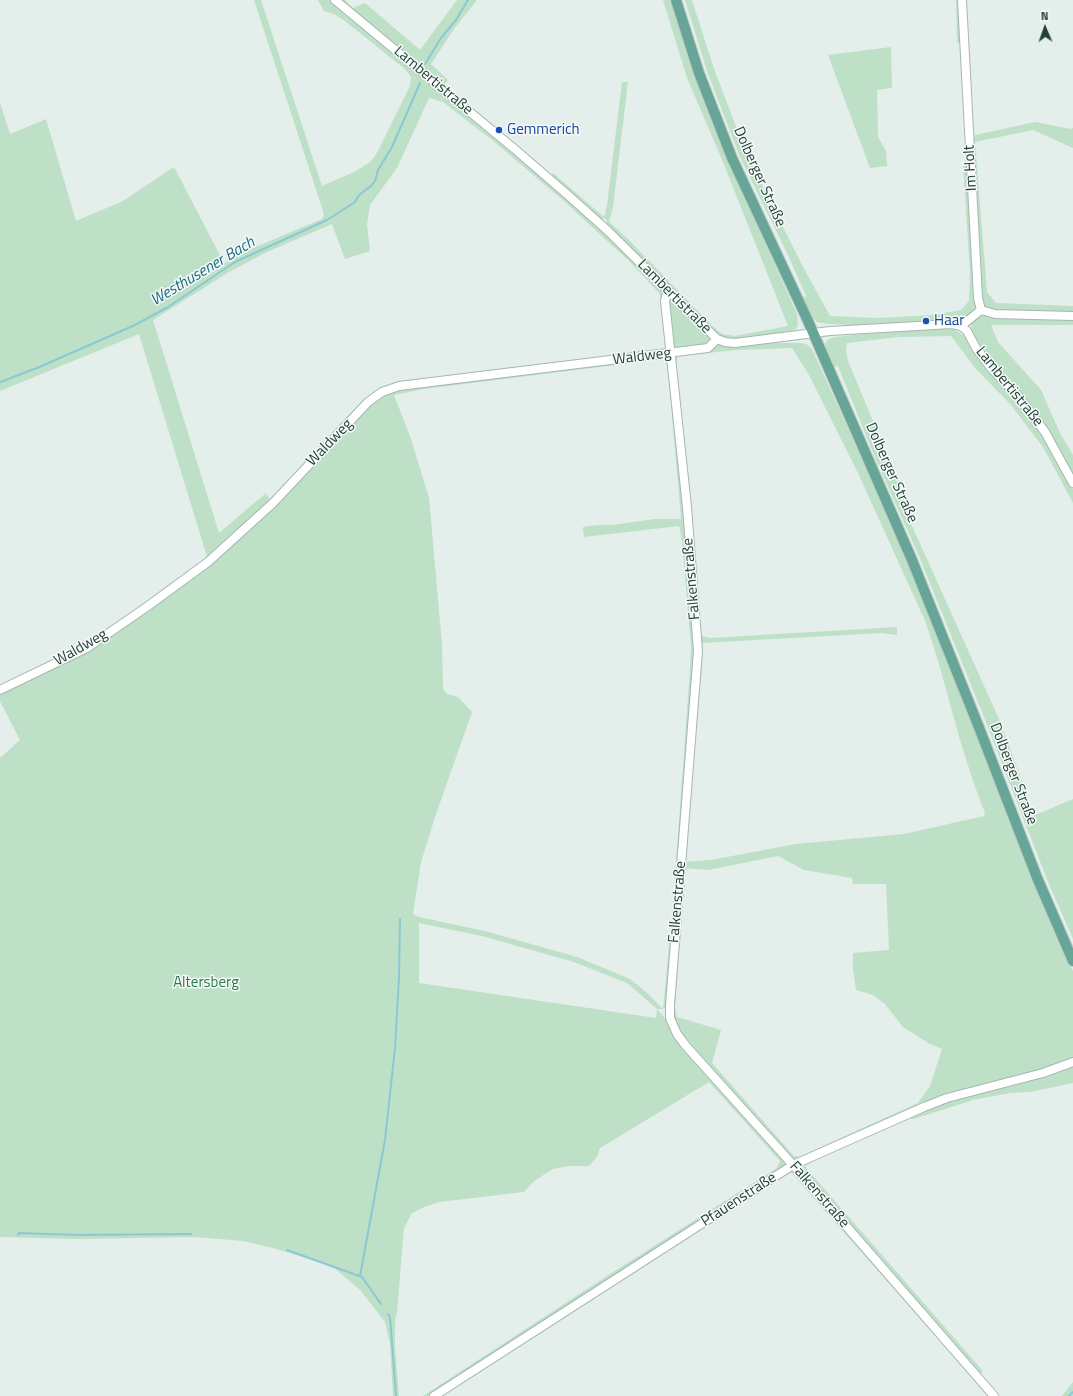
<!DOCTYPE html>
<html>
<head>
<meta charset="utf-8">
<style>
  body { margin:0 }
  #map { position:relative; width:1073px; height:1396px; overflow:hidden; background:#e4eeea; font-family:"Titillium Web",sans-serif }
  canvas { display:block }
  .north { position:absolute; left:1025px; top:8px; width:40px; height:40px; -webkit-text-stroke:3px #f5faf8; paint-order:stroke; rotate:358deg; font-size:11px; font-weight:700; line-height:16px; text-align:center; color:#234139 }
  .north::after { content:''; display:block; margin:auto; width:14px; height:18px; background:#234139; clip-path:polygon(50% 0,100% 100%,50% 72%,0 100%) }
</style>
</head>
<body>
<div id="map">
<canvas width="1073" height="1396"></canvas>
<div class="north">N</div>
</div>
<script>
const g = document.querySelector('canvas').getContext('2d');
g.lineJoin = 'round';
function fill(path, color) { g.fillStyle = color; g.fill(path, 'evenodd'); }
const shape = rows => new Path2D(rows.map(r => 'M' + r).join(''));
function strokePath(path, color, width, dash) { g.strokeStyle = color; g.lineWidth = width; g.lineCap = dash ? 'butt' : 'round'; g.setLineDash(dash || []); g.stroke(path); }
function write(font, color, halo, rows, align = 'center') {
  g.font = font + ' "Titillium Web",sans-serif'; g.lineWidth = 3; g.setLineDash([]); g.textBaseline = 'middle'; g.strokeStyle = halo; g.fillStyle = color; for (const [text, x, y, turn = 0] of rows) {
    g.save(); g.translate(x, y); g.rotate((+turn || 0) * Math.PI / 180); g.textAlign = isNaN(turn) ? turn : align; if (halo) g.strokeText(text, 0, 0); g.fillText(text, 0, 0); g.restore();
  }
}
const green = shape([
  [254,0,261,0,322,186,356,171,370,162,376,155,410,86,411,77,406,70,345,21,334,14,324,11,318,0,330,0,339,9,554,188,607,234,663,290,664,294,662,303,659,293,630,262,565,202,492,140,443,102,430,98,428,100,397,168,370,205,367,225,370,251,345,259,332,224,267,252,229,272,153,320,219,533,266,493,271,501,369,404,382,395,401,388,663,357,669,361,685,507,695,652,667,1007,663,1009,657,1009,785,1159,786,1163,785,1166,431,1396,423,1396,610,1274,777,1168,780,1161,709,1082,600,1148,597,1157,589,1166,568,1166,553,1169,534,1181,524,1192,439,1202,424,1207,412,1213,404,1228,397,1312,395,1321,395,1347,399,1396,393,1396,390,1343,385,1322,361,1291,332,1266,273,1248,243,1241,195,1237,75,1239,0,1237,0,758,20,740,0,701,0,693,88,648,208,560,139,334,0,391,0,103,10,134,46,119,76,221,123,201,174,167,224,263,246,251,322,219,324,214],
  [664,359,666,361,668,369,681,519,655,519,612,525,597,525,583,527,584,537,679,526,682,541,691,646,690,669,673,905,663,1009,646,992,630,979,577,957,485,931,419,917,413,914,421,862,436,814,472,712,458,697,447,694,443,689,442,644,429,498,411,439,394,395,424,389],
  [419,923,482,936,574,962,627,983,657,1009,656,1018,419,983],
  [340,0,345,0,353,8,365,3,420,50,457,0,477,0,454,29,431,64,448,80,443,86],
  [663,0,672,0,728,160,797,314,798,325,795,330,736,340,724,337,714,332,606,225,607,220,604,218,600,220,551,176,553,173,604,217,607,205,622,82,628,82,613,207,609,222,628,239,712,326,722,334,735,336,788,326,723,162,687,78],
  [685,0,692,0,714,69,747,155,802,265,830,316,877,318,933,315,961,310,969,301,970,272,963,165,969,164,976,300,975,308,966,317,961,321,877,326,829,324,817,322,813,318,802,298,806,296,788,255,740,157,707,71],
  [956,0,960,0,962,42,957,43],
  [891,47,892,88,877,90,878,137,886,151,887,166,870,168,828,55],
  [1035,122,1070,129,1073,128,1073,148,1033,130,975,142,987,292,996,303,1073,306,1073,314,994,311,984,306,981,298,971,136],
  [670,298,709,337,711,340,708,345,673,349,668,299],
  [979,316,1073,318,1073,325,991,325,998,342,1041,390,1060,433,1073,455,1073,476,980,346,972,331,971,324],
  [941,328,953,329,963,335,973,351,1017,399,1042,434,1073,489,1073,503,1043,447,1010,404,976,369,951,336,899,337,847,343,846,350,848,361,907,503,903,506,999,719,1026,792,1033,816,1073,799,1073,939,1046,877,986,722,919,556,876,460,838,366,834,367,825,346,826,342,829,339,835,337,862,334],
  [771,343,802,343,808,345,812,349,909,563,1050,919,1073,971,1073,1060,1055,1067,953,1094,950,1092,941,1095,939,1098,793,1161,688,1044,675,1023,672,1007,684,862,711,860,796,844,904,834,984,816,985,813,974,784,960,740,939,664,926,623,858,473,809,375,792,348,737,350,678,356,677,359,676,365,701,636,710,638,897,627,897,635,880,633,701,643,697,717,695,717,701,636,699,635,674,363,676,358,678,356,718,345,736,346],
  [778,856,804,870,852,878,853,884,886,884,889,950,853,953,853,969,856,990,873,995,885,1004,903,1027,928,1043,942,1049,930,1086,918,1103,799,1157,794,1156,712,1063,721,1030,677,1017,675,1007,685,868,708,870],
  [1073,1066,1073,1083,1030,1092,1010,1093,973,1100,914,1119,905,1118,950,1101],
  [829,1152,805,1166,807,1169,983,1371,979,1375,802,1171,802,1168,806,1163],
  [790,1171,794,1171,932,1327,930,1330],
  [1073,1382,1073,1396,1062,1396]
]);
const stream = shape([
  [425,64,441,38,456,20,468,0],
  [0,382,37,368,135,325,168,307,235,262,327,220,355,202,359,195,371,186,375,181,378,170,392,147,420,83],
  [18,1235,19,1233,77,1235,191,1234],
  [287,1250,362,1277,381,1304],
  [360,1276,385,1140,395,1048,399,977,400,919],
  [388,1314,390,1317,396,1396],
  [1069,1396,1073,1392]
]);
const minor = shape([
  [335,0,517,151,569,196,608,231,717,339,725,342,735,343,830,331,952,324,961,326,967,331,976,348,991,368,1019,397,1045,432,1073,483],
  [962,0,978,298,981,310],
  [668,290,665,301,687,507,698,651,670,1005,670,1018,677,1034,686,1046,793,1165,994,1396],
  [981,310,995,314,1073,316],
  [961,326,981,310],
  [0,690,87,648,148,606,208,562,273,503,368,402,382,392,399,386,708,348,717,339],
  [434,1396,793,1165,924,1107,947,1098,1043,1073,1073,1062]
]);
const major = shape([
  [676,0,699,73,732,158,808,321,912,560,978,725,1038,880,1073,961]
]);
const markers = [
  [499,130,4,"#1a4fb4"],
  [926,321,4,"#1a4fb4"]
];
const streetNames = [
  ["Lambertistraße",433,81,40],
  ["Im Holt",971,168,-93],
  ["Dolberger Straße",759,177,66],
  ["Lambertistraße",674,297,45],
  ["Waldweg",642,357,-7],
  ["Lambertistraße",1009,387,51],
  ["Waldweg",330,443,-46],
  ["Dolberger Straße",891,473,66],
  ["Falkenstraße",692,579,-95],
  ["Waldweg",81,648,-30],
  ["Dolberger Straße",1013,774,69],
  ["Falkenstraße",678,902,-85],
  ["Falkenstraße",819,1195,49],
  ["Pfauenstraße",739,1200,-33]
];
const transitNames = [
  ["Gemmerich",507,130],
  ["Haar",934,321]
];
const parkNames = [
  ["Altersberg",206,983]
];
const waterNames = [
  ["Westhusener Bach",203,272,-31]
];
fill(green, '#bde0c7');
strokePath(stream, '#8bc8d5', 2);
strokePath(minor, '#a6b7b1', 10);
strokePath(major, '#c1cac8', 12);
strokePath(minor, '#fff', 8);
strokePath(major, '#67a596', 10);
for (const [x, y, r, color] of markers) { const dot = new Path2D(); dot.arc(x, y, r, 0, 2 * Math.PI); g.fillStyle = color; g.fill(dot); strokePath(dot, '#f5faf8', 1.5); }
write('15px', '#234139', '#f5faf8', streetNames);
write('15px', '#164399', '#f5faf8', transitNames, 'left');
write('15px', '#2b7a4b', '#f5faf8', parkNames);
write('italic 16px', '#1a6d80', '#f5faf8', waterNames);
</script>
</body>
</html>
